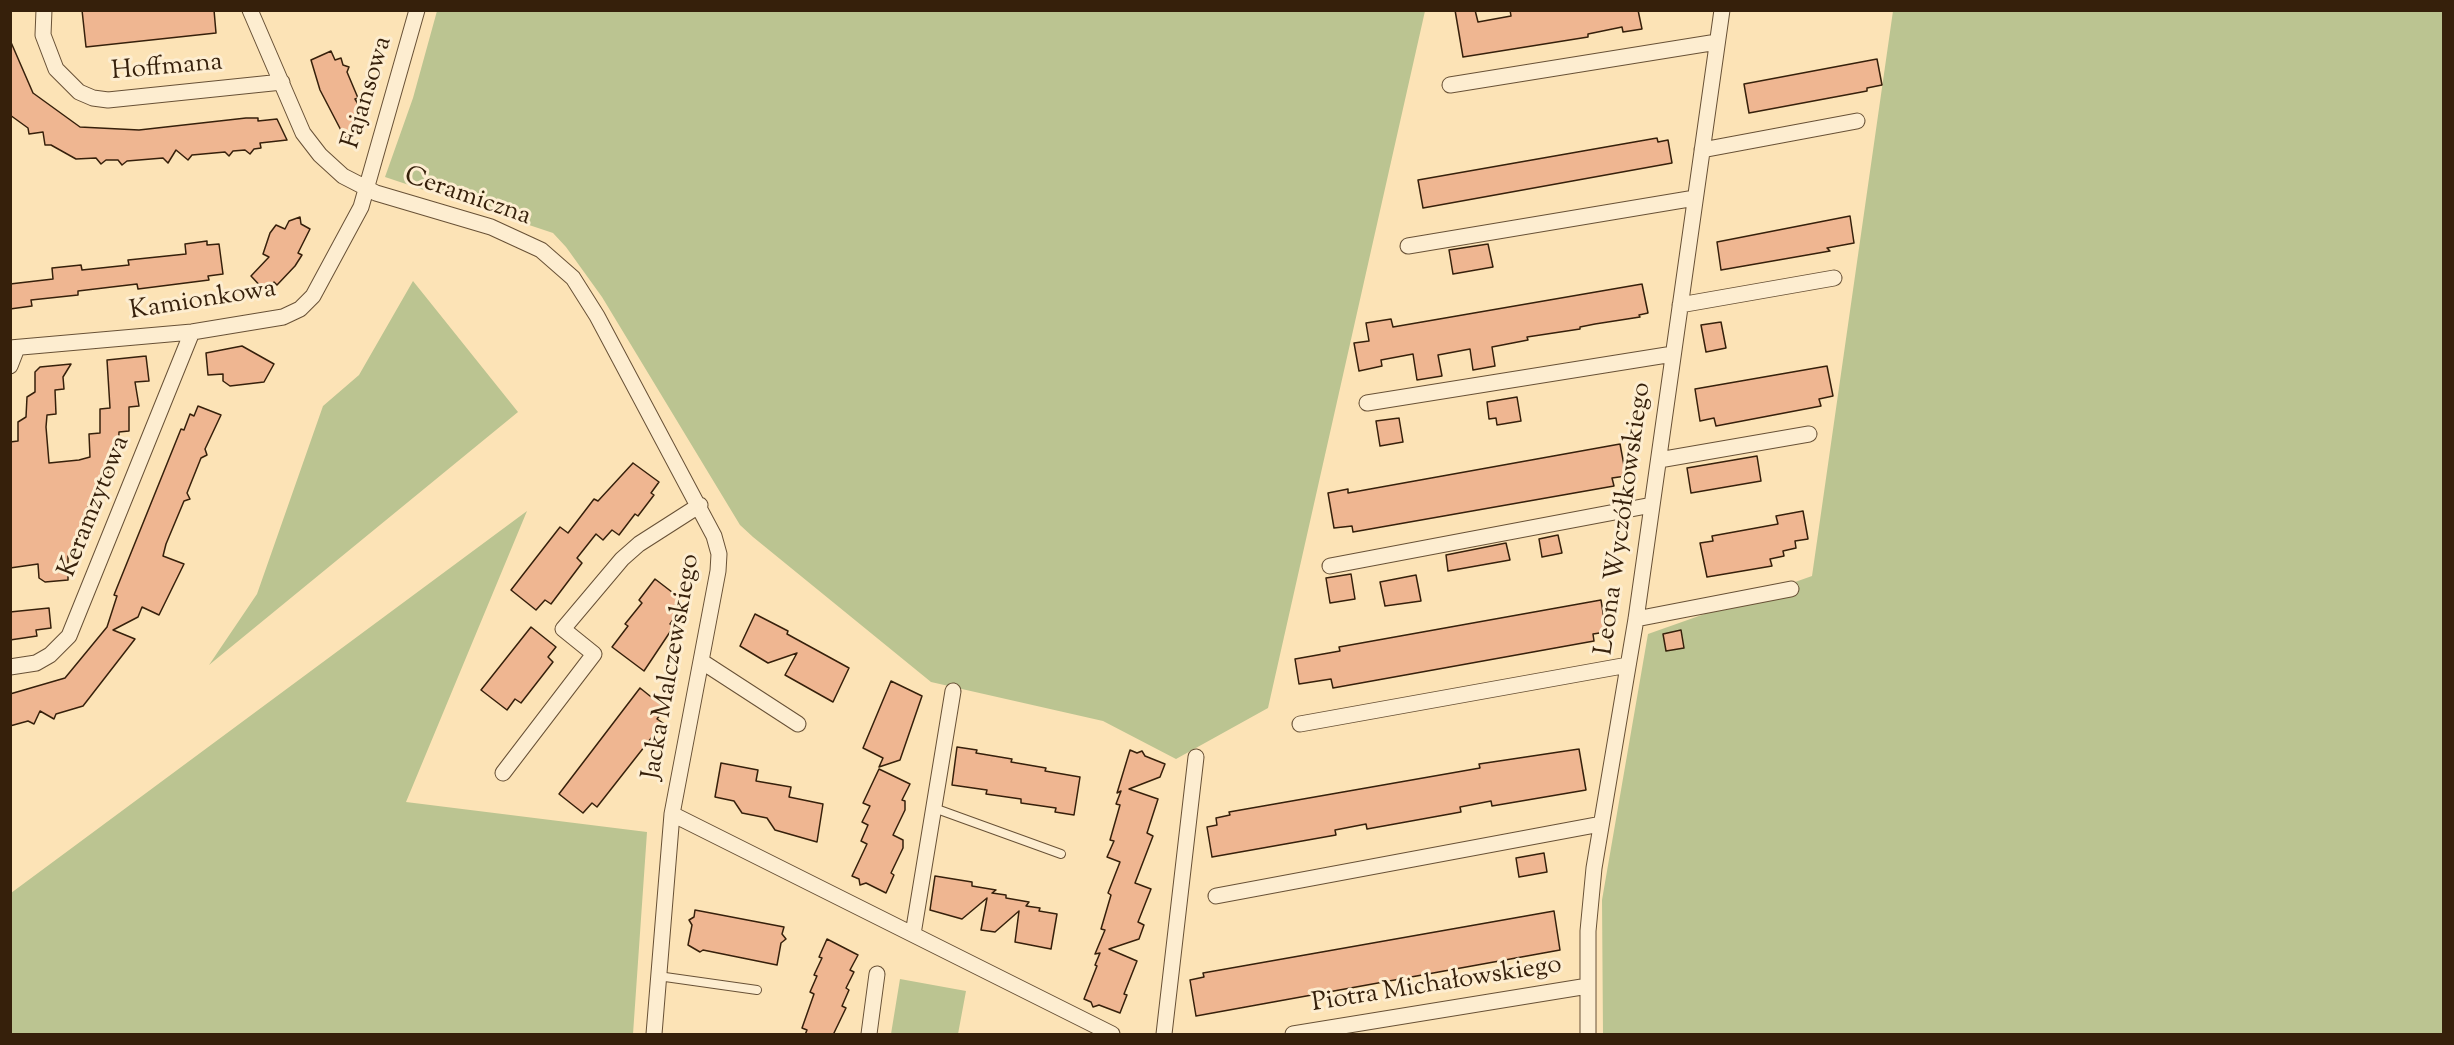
<!DOCTYPE html>
<html>
<head>
<meta charset="utf-8">
<style>
  body { margin:0 }
  #map { position:relative; width:2454px; height:1045px; overflow:hidden; background:#fce3b6; font-family:"Sorts Mill Goudy",serif }
  canvas { display:block }
  .frame { position:absolute; inset:0; border:12px solid #36200b; pointer-events:none }
</style>
</head>
<body>
<div id="map">
<canvas width="2454" height="1045"></canvas>
<div class="frame"></div>
</div>
<script>
const g = document.querySelector('canvas').getContext('2d');
g.lineJoin = 'round';
function fill(path, color) { g.fillStyle = color; g.fill(path, 'evenodd'); }
const shape = rows => new Path2D(rows.map(r => 'M' + r).join(''));
function strokePath(path, color, width, dash) { g.strokeStyle = color; g.lineWidth = width; g.lineCap = dash ? 'butt' : 'round'; g.setLineDash(dash || []); g.stroke(path); }
function write(font, color, halo, rows, align = 'center') {
  g.font = font + ' "Sorts Mill Goudy",serif'; g.lineWidth = 6; g.setLineDash([]); g.textBaseline = 'middle'; g.strokeStyle = halo; g.fillStyle = color; for (const [text, x, y, turn = 0] of rows) {
    g.save(); g.translate(x, y); g.rotate((+turn || 0) * Math.PI / 180); g.textAlign = isNaN(turn) ? turn : align; if (halo) g.strokeText(text, 0, 0); g.fillText(text, 0, 0); g.restore();
  }
}
const green = shape([
  [437,11,1425,11,1268,708,1176,759,1103,721,931,682,753,537,740,525,602,297,566,247,553,233,385,177,413,98],
  [1893,11,2443,11,2443,1034,1603,1034,1602,900,1648,634,1812,576],
  [413,281,518,412,209,665,257,594,323,406,359,375],
  [527,511,406,802,647,832,633,1034,11,1034,11,893],
  [900,979,966,991,958,1034,891,1034]
]);
const building = shape([
  [82,10,214,10,216,33,86,47,82,10],
  [1455,10,1475,10,1478,22,1511,16,1510,10,1638,10,1642,29,1623,32,1622,27,1588,34,1588,37,1463,57,1455,10],
  [10,40,33,93,80,127,139,130,246,118,258,118,258,121,277,119,287,140,260,143,261,148,254,149,250,154,245,150,233,151,229,156,225,152,192,155,188,160,176,150,168,163,163,158,127,161,122,165,118,160,106,160,101,164,96,158,76,159,51,145,45,145,43,132,29,134,28,128,10,115,10,40],
  [331,51,335,60,341,58,343,65,349,67,347,72,358,98,355,99,369,122,345,138,320,90,311,60,331,51],
  [1877,59,1882,85,1867,88,1867,91,1749,113,1744,84,1877,59],
  [1657,138,1658,142,1668,140,1672,163,1423,208,1418,180,1657,138],
  [1850,216,1854,243,1827,248,1830,251,1721,270,1717,242,1850,216],
  [300,217,301,224,310,229,298,253,302,255,295,266,277,285,274,282,265,291,251,276,269,257,263,254,270,233,276,225,285,229,289,221,300,217],
  [207,241,207,245,219,244,223,274,208,276,209,280,138,289,137,284,78,291,78,295,31,300,32,306,10,309,10,284,53,279,52,268,81,265,82,270,129,265,128,260,186,254,185,244,207,241],
  [1488,244,1493,267,1453,274,1449,250,1488,244],
  [1642,284,1648,313,1639,315,1640,317,1595,324,1580,327,1580,329,1527,337,1528,340,1492,347,1495,366,1473,370,1470,349,1438,355,1442,376,1417,380,1413,354,1381,360,1382,366,1359,371,1354,343,1369,341,1366,323,1391,319,1393,327,1642,284],
  [1721,322,1726,348,1706,352,1701,325,1721,322],
  [242,346,274,364,264,382,230,386,223,381,223,374,208,375,206,353,242,346],
  [146,356,149,381,135,382,139,406,129,407,129,431,119,432,118,456,109,457,108,476,98,481,98,505,88,506,89,514,86,514,88,530,78,531,78,555,68,556,68,580,45,582,39,578,38,564,10,568,10,442,18,441,18,422,26,417,27,397,35,392,35,372,40,367,71,364,63,377,64,389,55,390,56,414,47,415,46,427,49,463,79,460,90,457,89,434,100,433,100,409,110,408,107,360,146,356],
  [1827,366,1833,396,1819,399,1821,406,1716,426,1714,418,1700,421,1695,389,1827,366],
  [1517,397,1521,421,1497,425,1496,418,1489,419,1487,402,1517,397],
  [198,406,221,415,205,449,207,455,201,458,187,493,190,499,184,501,166,544,163,556,184,564,159,615,142,607,138,617,113,630,135,639,83,706,56,714,54,719,40,711,34,724,28,721,10,726,10,694,65,678,107,627,117,596,114,595,181,429,184,430,190,414,194,416,198,406],
  [1399,418,1403,442,1380,446,1376,421,1399,418],
  [1620,444,1626,476,1612,478,1614,486,1353,532,1352,526,1334,528,1328,493,1348,489,1348,493,1620,444],
  [1757,456,1761,481,1691,493,1687,468,1757,456],
  [633,463,659,482,651,493,654,495,638,516,635,514,619,535,612,530,603,540,596,534,577,558,582,563,551,604,545,600,536,610,511,590,560,527,568,533,594,499,598,501,633,463],
  [1803,511,1808,539,1795,541,1796,548,1783,551,1784,556,1770,559,1772,566,1707,577,1700,543,1713,541,1712,536,1778,524,1776,516,1803,511],
  [1558,535,1562,553,1542,557,1539,539,1558,535],
  [1506,543,1510,560,1448,571,1446,555,1506,543],
  [1351,574,1355,599,1330,603,1326,578,1351,574],
  [1416,575,1421,601,1385,606,1380,582,1416,575],
  [655,579,681,599,672,609,678,613,670,624,674,626,644,671,612,647,628,626,625,624,642,603,639,600,655,579],
  [1601,600,1606,632,1593,634,1594,641,1333,688,1331,679,1299,684,1295,659,1340,651,1339,647,1601,600],
  [49,608,51,628,36,630,37,636,10,640,10,612,49,608],
  [755,614,788,631,787,634,849,668,833,702,785,675,797,653,768,663,740,646,755,614],
  [531,627,556,647,548,657,553,662,521,703,515,699,507,710,481,690,531,627],
  [1681,630,1684,648,1666,651,1663,634,1681,630],
  [891,681,922,696,900,760,879,767,883,758,863,748,891,681],
  [640,688,665,708,657,719,663,723,597,807,592,803,583,813,559,794,640,688],
  [957,747,977,750,976,753,1012,759,1011,762,1046,768,1045,771,1080,777,1074,815,1055,812,1056,808,1021,803,1021,799,986,794,987,790,952,785,957,747],
  [1579,749,1586,790,1492,806,1491,801,1460,807,1461,812,1367,829,1366,824,1335,830,1336,835,1212,857,1207,827,1217,825,1216,818,1230,815,1229,812,1480,768,1479,764,1579,749],
  [1130,750,1137,753,1142,751,1145,756,1165,764,1160,777,1129,789,1158,799,1147,833,1153,836,1135,883,1151,889,1138,922,1144,925,1139,939,1109,949,1137,961,1124,994,1127,995,1120,1013,1099,1005,1093,1007,1091,1002,1084,999,1097,966,1095,965,1100,953,1095,954,1105,930,1101,929,1111,895,1108,893,1120,862,1107,857,1114,841,1110,840,1120,805,1116,804,1121,791,1117,793,1130,750],
  [721,763,758,770,756,781,791,787,789,797,823,804,817,842,775,830,767,818,742,813,734,801,715,797,721,763],
  [879,769,910,784,902,800,905,801,905,810,893,835,903,840,903,848,891,873,894,875,886,893,866,883,860,885,859,879,852,876,867,844,861,841,868,825,862,822,870,806,863,803,879,769],
  [1544,853,1547,872,1519,877,1516,858,1544,853],
  [935,876,972,882,972,886,996,890,992,893,1006,895,1006,898,1029,902,1026,906,1040,908,1039,911,1057,914,1051,949,1015,942,1019,911,995,932,981,930,987,898,962,919,930,910,935,876],
  [695,910,784,927,782,934,786,939,781,943,777,965,703,950,700,952,688,945,692,925,689,920,694,917,695,910],
  [1554,911,1560,950,1196,1016,1190,980,1204,977,1203,973,1554,911],
  [827,939,858,955,850,970,854,972,846,988,849,990,842,1006,846,1008,833,1035,805,1035,807,1030,802,1028,814,994,810,992,817,976,814,975,822,958,819,957,827,939]
]);
const service = shape([
  [934,808,1061,854],
  [658,976,757,990]
]);
const minor = shape([
  [44,10,43,35,56,69,79,92,93,98,108,100,282,82],
  [250,10,303,133,320,155,343,176,376,193,491,227,541,250,573,278,597,316,714,536,719,554,718,571,672,814,654,1034],
  [1450,85,1717,42],
  [1702,150,1857,121],
  [1408,246,1695,198],
  [1680,305,1834,278],
  [10,348,192,332,283,317,300,309,313,296,361,207,417,10],
  [10,366,17,348],
  [1367,403,1673,354],
  [1659,460,1809,434],
  [1330,566,1652,505],
  [1636,619,1791,589],
  [701,661,798,724],
  [10,667,36,663,50,655,69,636,192,332],
  [1300,724,1628,665],
  [503,773,594,654,563,629,622,559,639,544,700,505],
  [672,814,1112,1034],
  [1216,896,1601,824],
  [913,934,953,691],
  [869,1034,877,974],
  [1164,1034,1196,757],
  [1293,1034,1588,986],
  [1588,1034,1588,931,1594,868,1636,619,1722,10]
]);
const streetNames = [
  ["Hoffmana",167,69,-5],
  ["Fajansowa",369,93,-73],
  ["Ceramiczna",467,198,19],
  ["Kamionkowa",203,302,-9],
  ["Keramzytowa",96,507,-68],
  ["Leona Wyczółkowskiego",1625,519,-82],
  ["Jacka Malczewskiego",673,667,-80],
  ["Piotra Michałowskiego",1437,986,-9]
];
fill(green, '#bbc491');
fill(building, '#efb691');
strokePath(building, '#36200b', 1.5);
strokePath(service, '#685136', 10);
strokePath(minor, '#685136', 17);
strokePath(service, '#fdedd0', 8);
strokePath(minor, '#fdedd0', 15);
write('26px', '#36200b', '#fdedd0', streetNames);
</script>
</body>
</html>
